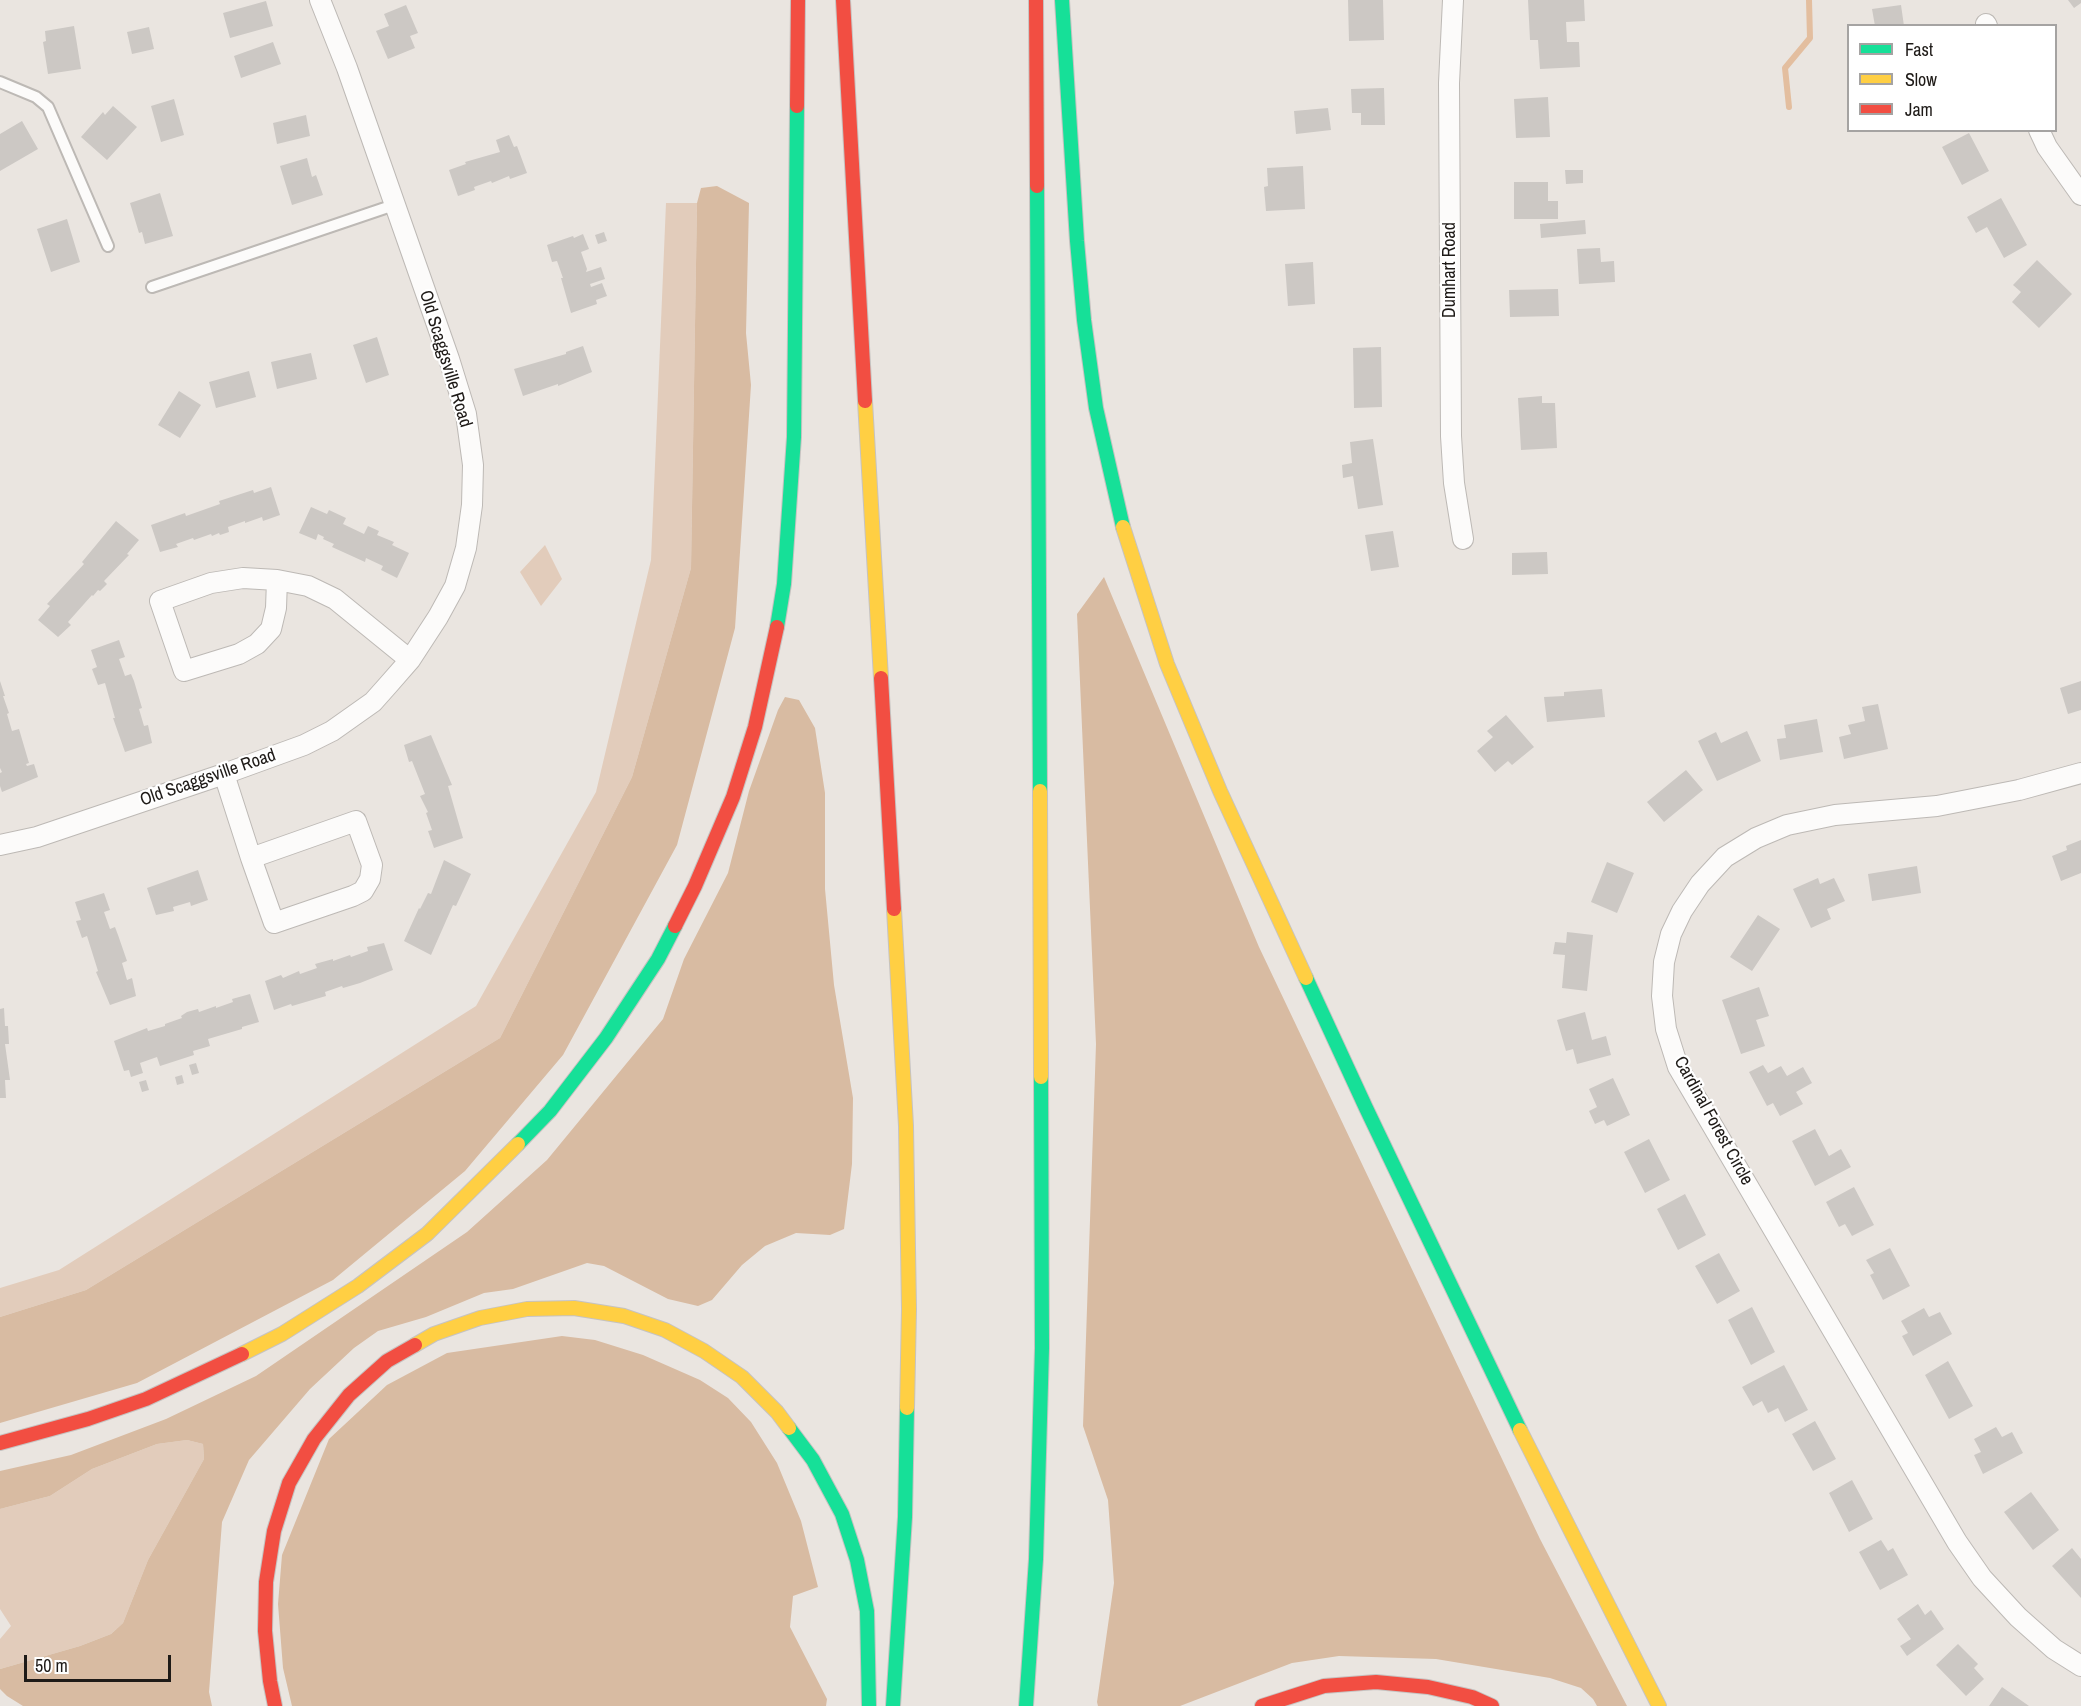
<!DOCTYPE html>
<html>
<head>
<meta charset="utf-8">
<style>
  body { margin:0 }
  #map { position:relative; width:2081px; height:1706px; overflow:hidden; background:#eae5e0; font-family:"Archivo Narrow",sans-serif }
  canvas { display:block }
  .legend { position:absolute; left:1847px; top:24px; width:210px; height:108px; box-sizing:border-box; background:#fff; border:2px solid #a5a3a2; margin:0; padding:8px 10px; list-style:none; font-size:18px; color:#1e1a17 }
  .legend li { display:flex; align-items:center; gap:12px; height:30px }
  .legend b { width:30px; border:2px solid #a5a3a2 }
  .scale { position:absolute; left:24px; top:1655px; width:147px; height:27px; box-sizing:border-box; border:3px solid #1e1a17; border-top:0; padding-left:8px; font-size:18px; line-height:21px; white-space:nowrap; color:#1e1a17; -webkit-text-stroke:4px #fff; paint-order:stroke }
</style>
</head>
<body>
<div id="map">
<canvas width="2081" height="1706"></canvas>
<ul class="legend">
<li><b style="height:8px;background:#16e098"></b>Fast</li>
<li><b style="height:8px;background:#ffcf43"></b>Slow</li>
<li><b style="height:8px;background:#f24e42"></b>Jam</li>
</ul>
<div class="scale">50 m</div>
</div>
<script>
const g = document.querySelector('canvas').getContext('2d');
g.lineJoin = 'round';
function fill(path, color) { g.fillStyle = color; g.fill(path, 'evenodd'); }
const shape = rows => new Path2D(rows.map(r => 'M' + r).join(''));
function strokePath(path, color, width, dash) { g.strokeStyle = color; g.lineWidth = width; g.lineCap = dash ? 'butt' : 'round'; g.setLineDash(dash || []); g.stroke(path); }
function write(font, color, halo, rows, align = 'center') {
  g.font = font + ' "Archivo Narrow",sans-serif'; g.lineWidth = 4.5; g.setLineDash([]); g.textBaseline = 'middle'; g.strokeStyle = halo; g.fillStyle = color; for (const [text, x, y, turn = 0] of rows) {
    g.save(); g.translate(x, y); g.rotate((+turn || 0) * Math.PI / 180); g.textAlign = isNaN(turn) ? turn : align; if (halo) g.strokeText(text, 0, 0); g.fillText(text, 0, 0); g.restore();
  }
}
const green = shape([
  [666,203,697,203,691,568,632,777,500,1038,86,1290,0,1317,0,1288,59,1270,476,1006,596,792,651,560],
  [545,545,562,579,541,606,520,572],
  [187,1440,203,1444,204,1459,148,1560,123,1623,111,1634,80,1646,0,1669,0,1639,11,1626,0,1609,0,1509,50,1496,92,1469,157,1444]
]);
const forest = shape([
  [717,186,749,203,746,333,751,385,735,628,677,845,563,1055,465,1171,333,1280,137,1383,0,1423,0,1317,86,1290,500,1038,632,777,691,568,697,203,701,188],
  [1104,577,1259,947,1540,1539,1627,1706,1597,1706,1593,1699,1581,1688,1550,1678,1436,1659,1339,1656,1292,1663,1180,1706,1098,1706,1097,1702,1114,1583,1108,1500,1083,1426,1096,1044,1077,614],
  [785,697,799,700,815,728,825,793,825,889,834,985,853,1098,852,1164,844,1229,830,1235,796,1233,765,1246,742,1265,712,1300,698,1306,668,1299,604,1266,587,1263,513,1289,484,1293,426,1317,378,1331,354,1348,310,1389,249,1460,222,1522,209,1692,212,1706,23,1706,7,1696,0,1689,0,1669,80,1646,111,1634,123,1623,148,1560,204,1459,203,1444,187,1440,157,1444,92,1469,50,1496,0,1509,0,1471,71,1455,166,1419,256,1376,467,1232,547,1160,663,1019,684,959,728,873,749,791,778,710],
  [562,1336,595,1340,643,1355,700,1380,728,1398,751,1422,777,1463,801,1521,818,1587,793,1596,790,1627,827,1699,826,1706,292,1706,283,1668,278,1604,282,1555,329,1439,387,1385,447,1353]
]);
const stream = shape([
  [1789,107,1785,68,1810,38,1809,0]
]);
const building = shape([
  [1348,0,1383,0,1384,40,1349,41],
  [1528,0,1584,0,1585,21,1566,22,1567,42,1579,42,1580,67,1540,69,1538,40,1530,40],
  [2068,0,2081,0,2081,3,2074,8],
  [266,1,273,26,230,38,223,13],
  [406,5,418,33,410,36,415,48,388,59,376,31,389,26,384,14],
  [1901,5,1904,26,1875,26,1872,9],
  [74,26,81,69,48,74,43,42,46,41,45,31],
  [149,27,154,49,132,54,127,32],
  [273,42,281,64,241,78,234,56],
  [1384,88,1385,125,1361,125,1361,113,1352,113,1351,89],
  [1548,97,1550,137,1516,138,1514,99],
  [174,99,184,135,161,142,151,106],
  [113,106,137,127,107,160,81,137,103,112,105,115],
  [1328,108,1331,130,1296,134,1294,111],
  [306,115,310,136,277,144,273,123],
  [22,121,38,149,0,171,0,134],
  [1969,133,1989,171,1962,185,1942,147],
  [509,135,514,147,517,146,527,173,510,179,509,176,492,183,491,181,474,187,475,190,458,196,449,170,466,164,465,162,500,152,496,140],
  [307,158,312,177,316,175,323,195,292,205,280,166],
  [1303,166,1305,209,1266,211,1264,187,1268,186,1267,168],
  [1565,170,1583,170,1583,183,1566,184],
  [1514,182,1548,182,1548,201,1558,201,1558,219,1514,219],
  [160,193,173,236,145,244,142,232,139,233,130,203],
  [2001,198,2027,245,2004,258,1987,227,1976,233,1967,217],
  [67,219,80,262,51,272,37,229],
  [1585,220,1586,234,1541,238,1540,224],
  [604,232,607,241,598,244,595,235],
  [583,234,589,249,581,252,587,269,586,272,601,267,605,279,590,284,591,287,602,283,607,296,596,300,597,304,571,313,561,278,563,278,557,261,552,262,547,245,573,236,574,238],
  [1600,248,1601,262,1614,261,1615,282,1579,284,1577,249],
  [2037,260,2072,294,2039,328,2012,302,2021,292,2013,285],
  [1313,262,1315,304,1288,306,1285,264],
  [1558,289,1559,316,1510,317,1509,290],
  [377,337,389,375,366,383,353,345],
  [583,346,592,372,558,386,558,384,523,396,514,369,566,354,566,352],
  [1381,347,1382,407,1354,408,1353,348],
  [311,353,317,379,277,389,271,362],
  [249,371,256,397,216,408,209,382],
  [179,391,201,405,180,438,158,425],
  [1542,396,1542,403,1555,403,1557,448,1521,450,1518,398],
  [1373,439,1383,505,1358,509,1353,476,1343,478,1342,465,1352,463,1350,442],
  [271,487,280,515,263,521,262,517,245,523,245,521,228,527,229,532,220,535,219,533,212,536,211,534,194,540,193,538,176,544,178,547,160,552,151,525,185,513,186,516,220,504,219,501,253,490,254,493],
  [311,507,327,514,329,510,346,518,343,524,364,534,368,526,379,531,377,535,394,542,392,545,409,553,397,578,381,570,383,566,366,558,365,562,332,547,334,544,323,539,324,537,318,534,316,540,299,533],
  [116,521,139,540,127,554,129,555,104,581,107,584,100,591,98,590,93,596,92,595,68,622,71,625,58,637,38,620,50,606,47,604,84,564,82,562],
  [1393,531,1399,567,1371,571,1365,535],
  [1547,552,1548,574,1512,575,1512,553],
  [119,640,125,657,119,659,125,676,131,674,134,681,142,708,139,709,144,726,148,725,152,743,125,752,113,718,115,718,105,683,98,685,92,669,97,667,91,650],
  [0,681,5,696,3,696,9,713,7,714,12,731,19,729,29,763,26,764,27,766,34,764,38,777,2,792,0,786,0,773,2,772,0,768],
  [2081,681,2081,710,2068,714,2060,688],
  [1602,689,1605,717,1547,722,1544,697,1564,696,1564,692],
  [1878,704,1888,749,1844,759,1839,737,1851,734,1848,725,1865,721,1862,707],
  [1506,715,1534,747,1512,765,1508,761,1495,772,1477,751,1493,737,1487,731],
  [1817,719,1823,752,1780,760,1777,739,1786,738,1784,725],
  [1747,731,1761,761,1717,781,1698,741,1716,732,1721,743],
  [431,735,452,785,448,786,463,838,434,848,428,831,432,830,426,813,428,812,420,796,425,794,412,761,409,762,404,745],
  [1686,770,1703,790,1664,822,1647,802],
  [2081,840,2081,873,2061,881,2052,856,2067,850,2066,846],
  [444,860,471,874,456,906,453,905,431,955,404,941,419,908,420,909,428,893,431,894],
  [1607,862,1634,873,1617,913,1591,902],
  [1917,866,1921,893,1872,901,1868,874],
  [198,870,208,900,191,906,190,902,173,907,174,911,156,915,147,888],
  [1818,878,1820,884,1834,878,1845,901,1827,909,1831,919,1811,928,1793,889],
  [104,893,110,910,104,912,110,929,115,927,118,935,127,961,122,963,127,980,132,978,136,996,110,1005,96,972,98,971,87,936,82,938,76,921,81,920,75,902],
  [1758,915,1780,929,1752,971,1730,957],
  [1567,932,1593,935,1587,991,1562,988,1565,955,1553,954,1555,942,1566,943],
  [384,943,393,970,360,983,343,988,342,986,325,992,326,996,292,1006,291,1004,274,1010,265,981,281,975,283,978,299,971,300,974,317,968,315,964,333,959,333,961,350,955,351,957,368,951,367,947],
  [1759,987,1769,1016,1756,1020,1765,1046,1741,1054,1722,1000],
  [250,994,259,1022,242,1027,242,1029,208,1039,210,1046,193,1051,194,1055,160,1066,157,1057,140,1063,143,1073,131,1077,129,1070,124,1071,114,1041,147,1028,148,1031,165,1026,165,1024,182,1018,181,1016,187,1012,198,1009,199,1012,216,1006,216,1008,233,1002,232,999],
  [4,1008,5,1026,8,1026,9,1044,5,1044,10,1080,5,1080,6,1098,0,1098,0,1009],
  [1585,1012,1592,1040,1606,1036,1611,1055,1577,1064,1573,1049,1566,1051,1557,1020],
  [196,1063,199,1073,192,1075,189,1065],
  [1763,1065,1768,1073,1781,1066,1787,1076,1803,1067,1812,1083,1796,1092,1803,1104,1780,1116,1773,1103,1767,1106,1749,1072],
  [182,1075,184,1083,177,1085,175,1077],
  [1613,1078,1630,1115,1607,1126,1604,1120,1595,1124,1589,1111,1597,1107,1589,1089],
  [146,1080,149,1090,142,1092,139,1082],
  [1815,1129,1829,1156,1841,1149,1851,1167,1815,1186,1792,1141],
  [1649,1139,1670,1180,1645,1193,1624,1152],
  [1854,1187,1874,1225,1852,1236,1845,1224,1839,1227,1826,1202],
  [1685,1194,1706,1235,1678,1250,1657,1209],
  [1890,1248,1910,1286,1883,1300,1870,1275,1874,1273,1866,1260],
  [1719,1253,1740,1291,1717,1304,1695,1266],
  [1752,1307,1775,1352,1751,1365,1728,1320],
  [1924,1308,1929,1317,1940,1312,1952,1334,1913,1356,1902,1336,1908,1333,1901,1321],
  [1948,1361,1973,1406,1949,1419,1925,1375],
  [1784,1365,1808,1410,1785,1422,1778,1408,1768,1413,1762,1401,1753,1406,1742,1387],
  [1815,1421,1836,1459,1813,1471,1792,1434],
  [1996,1427,2002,1437,2012,1432,2023,1453,1983,1474,1974,1455,1981,1452,1974,1439],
  [1852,1480,1873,1519,1849,1532,1829,1493],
  [2031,1492,2059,1530,2033,1550,2004,1512],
  [1881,1540,1888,1551,1893,1548,1908,1575,1880,1590,1859,1552],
  [2072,1548,2081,1559,2081,1598,2052,1566],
  [1918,1604,1925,1615,1931,1610,1944,1629,1907,1656,1900,1646,1911,1639,1897,1619],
  [1958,1644,1978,1664,1974,1668,1984,1679,1966,1696,1936,1665],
  [2002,1687,2029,1706,1989,1706]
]);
const lane = shape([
  [0,82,36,97,48,107,108,246],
  [152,287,394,205]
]);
const street = shape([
  [1453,0,1449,83,1451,436,1454,483,1463,539],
  [1986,24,1987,26],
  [2039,130,2047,147,2081,195],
  [277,580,276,608,271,629,257,644,239,654,184,671,160,601,211,583,243,578,277,580,308,586,335,599,410,660],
  [2081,773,2019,790,1937,806,1835,815,1787,825,1756,838,1725,857,1700,884,1682,911,1671,934,1664,962,1662,996,1666,1029,1678,1067,1957,1542,1982,1578,2018,1617,2054,1649,2081,1666],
  [224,774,251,858,356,821,372,865,370,879,363,891,353,896,274,923,251,858],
  [0,845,37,837,224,774,304,745,332,731,373,702,389,684,410,660,438,617,455,586,466,548,472,505,473,465,466,414,449,359,347,68,320,0]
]);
const fast = shape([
  [1062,0,1077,241,1084,320,1096,408,1123,527],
  [1037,186,1040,791],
  [777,627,784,584,794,437,797,106],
  [1306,978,1366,1108,1520,1430],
  [518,1144,550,1111,606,1038,658,959,675,926],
  [789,1428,813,1460,842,1514,857,1560,867,1611,869,1706],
  [893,1706,905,1517,907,1408],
  [1026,1706,1036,1559,1042,1348,1041,1077]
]);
const slow = shape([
  [865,401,881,678],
  [1123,527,1167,664,1220,791,1306,978],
  [1040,791,1041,1077],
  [894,909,906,1126,909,1309,907,1408],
  [415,1345,434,1334,480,1318,527,1309,574,1308,624,1316,665,1330,704,1351,742,1377,777,1412,789,1428],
  [242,1354,282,1334,358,1286,427,1234,518,1144],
  [1520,1430,1659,1706]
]);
const jam = shape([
  [843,0,865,401],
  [1036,0,1037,186],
  [797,106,798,0],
  [881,678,894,909],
  [675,926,695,886,733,797,755,727,777,627],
  [0,1443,88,1419,146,1399,242,1354],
  [275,1706,270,1681,265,1631,266,1582,274,1531,289,1483,314,1439,349,1395,387,1361,415,1345],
  [1262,1706,1324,1686,1376,1682,1428,1687,1472,1697,1492,1706]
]);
const streetNames = [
  ["Dumhart Road",1450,270,-90],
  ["Old Scaggsville Road",445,359,73],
  ["Old Scaggsville Road",208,778,-19],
  ["Cardinal Forest Circle",1713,1121,61]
];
fill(green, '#e2ccbb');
fill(forest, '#d8bba2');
strokePath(stream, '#e3be9f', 6);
fill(building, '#ccc8c4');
strokePath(lane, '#bdb9b5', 14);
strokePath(street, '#bdb9b5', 22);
strokePath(fast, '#c6c3c1', 16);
strokePath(slow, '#c6c3c1', 16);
strokePath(jam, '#c6c3c1', 16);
strokePath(lane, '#fcfbfa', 10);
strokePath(street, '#fcfbfa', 20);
strokePath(fast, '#16e098', 14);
strokePath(slow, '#ffcf43', 14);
strokePath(jam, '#f24e42', 14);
write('18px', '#1e1a17', '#fff', streetNames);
</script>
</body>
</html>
